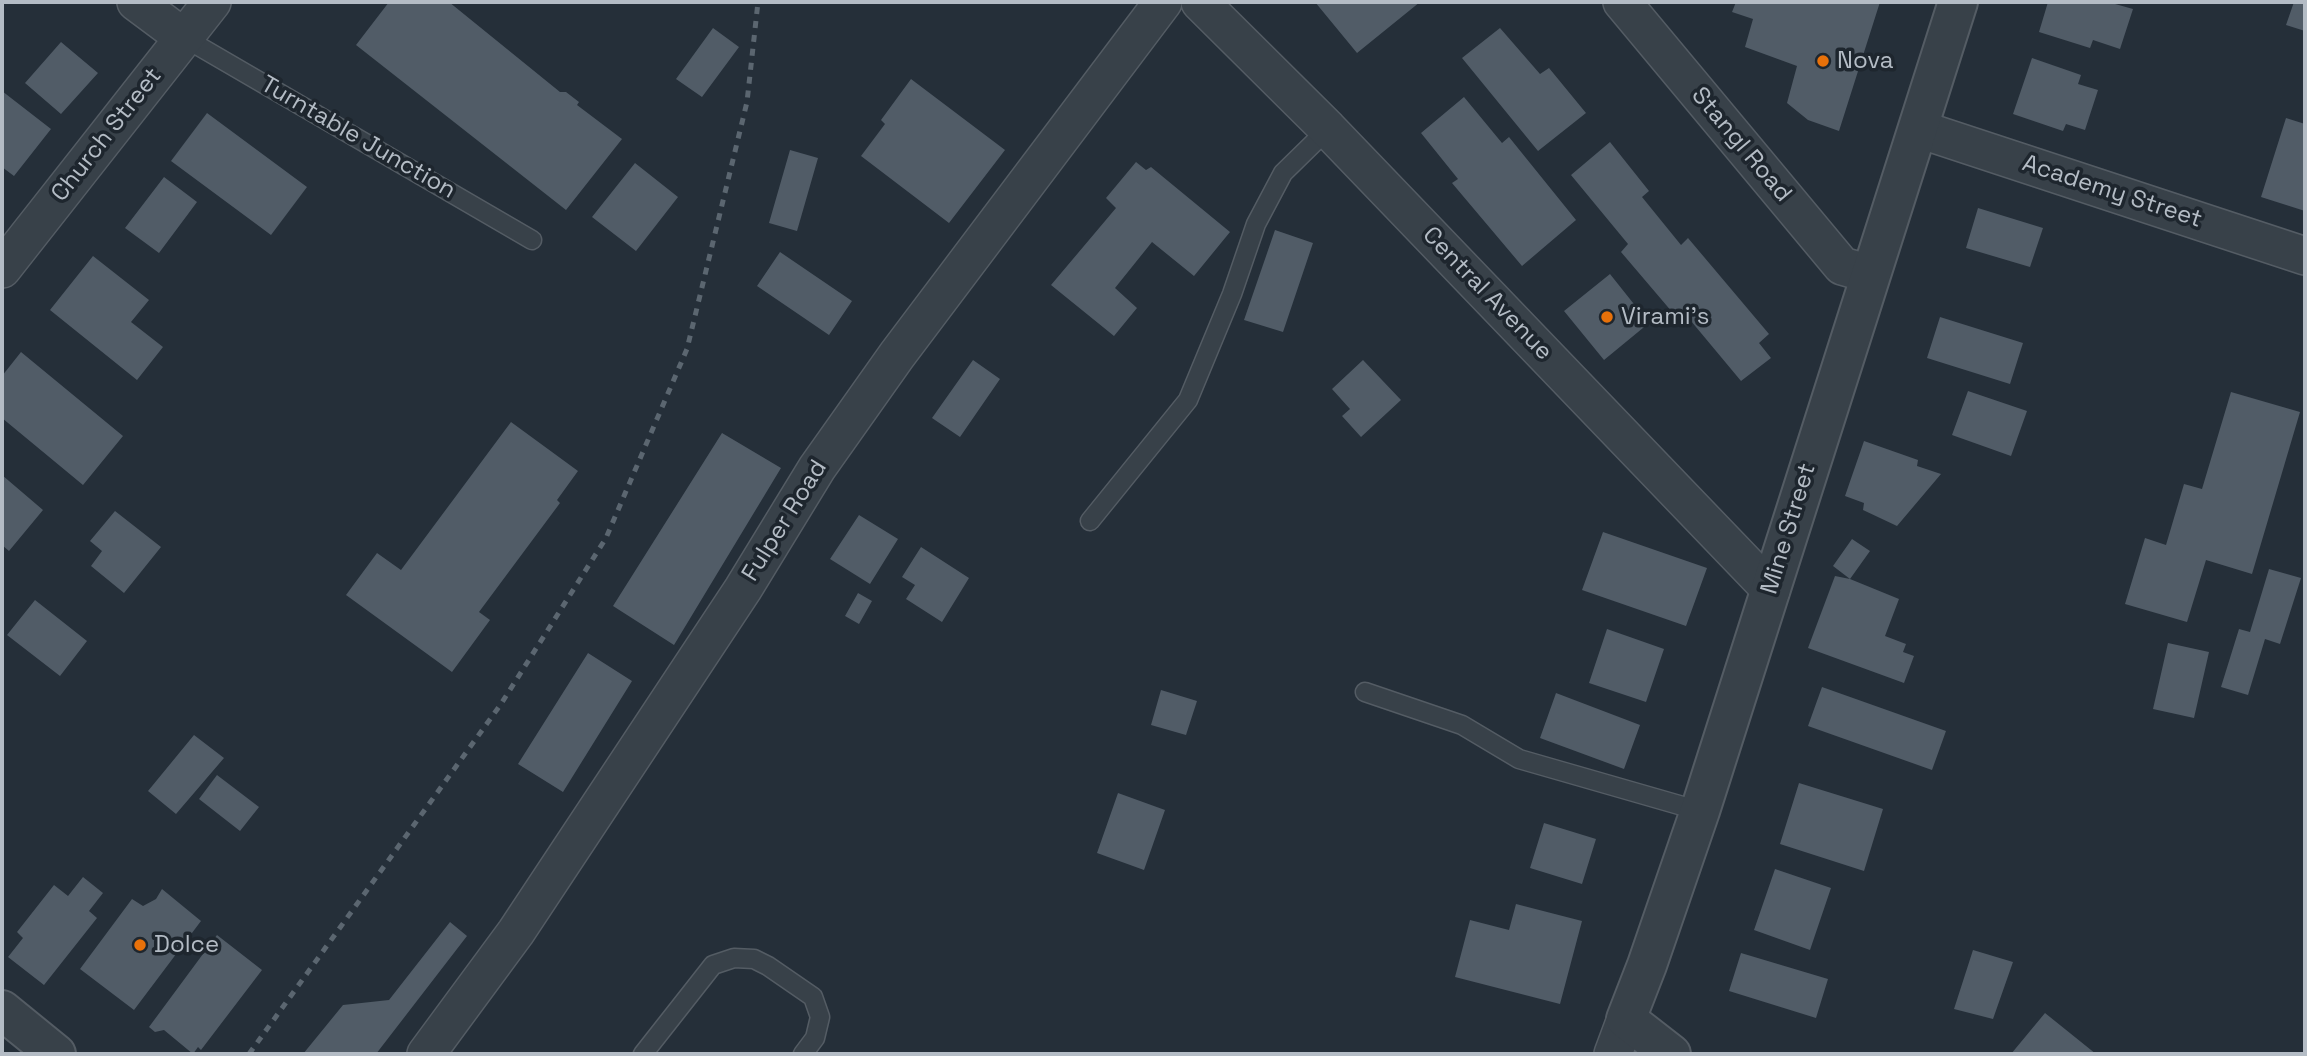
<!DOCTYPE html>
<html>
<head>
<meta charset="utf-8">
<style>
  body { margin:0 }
  #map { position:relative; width:2307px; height:1056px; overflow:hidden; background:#252f39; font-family:"Space Grotesk",sans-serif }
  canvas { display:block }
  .frame { position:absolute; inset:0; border:4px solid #b4bcc5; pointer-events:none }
</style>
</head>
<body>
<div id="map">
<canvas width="2307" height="1056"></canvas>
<div class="frame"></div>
</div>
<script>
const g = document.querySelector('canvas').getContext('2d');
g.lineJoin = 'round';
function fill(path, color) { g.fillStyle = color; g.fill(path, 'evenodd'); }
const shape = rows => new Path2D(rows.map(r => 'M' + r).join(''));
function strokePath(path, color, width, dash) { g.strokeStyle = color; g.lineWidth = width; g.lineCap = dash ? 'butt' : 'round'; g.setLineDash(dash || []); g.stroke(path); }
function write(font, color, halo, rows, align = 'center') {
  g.font = font + ' "Space Grotesk",sans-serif'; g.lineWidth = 7; g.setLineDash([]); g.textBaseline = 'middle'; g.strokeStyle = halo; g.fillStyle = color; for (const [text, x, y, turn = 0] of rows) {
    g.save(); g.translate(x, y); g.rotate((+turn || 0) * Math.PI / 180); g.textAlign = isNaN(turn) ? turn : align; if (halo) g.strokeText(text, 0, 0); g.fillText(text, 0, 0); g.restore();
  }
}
const building = shape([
  [389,2,449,2,560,92,566,92,579,102,577,105,622,139,566,210,356,45],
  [1315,2,1420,2,1357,53],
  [1736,2,1880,2,1839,131,1808,120,1787,103,1797,66,1745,47,1753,19,1732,12],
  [2048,2,2108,2,2133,9,2120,49,2093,40,2090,48,2039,32],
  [2294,2,2305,2,2305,31,2286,25],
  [713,28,739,47,702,97,676,79],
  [1500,28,1540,74,1549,68,1586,113,1538,151,1462,58],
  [61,42,98,73,61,114,25,83],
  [2032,58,2081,75,2078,84,2098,90,2085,130,2066,124,2063,131,2013,114],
  [911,79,1005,150,949,223,861,156,885,124,881,120],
  [2,91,51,129,14,176,2,167],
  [1464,97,1502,143,1509,137,1576,220,1522,266,1452,183,1458,179,1421,133],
  [207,113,307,187,271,235,171,161],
  [2286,118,2305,124,2305,211,2261,197],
  [1610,142,1649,191,1642,197,1681,245,1688,238,1769,334,1759,343,1771,358,1741,381,1691,321,1684,326,1621,252,1628,244,1571,175],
  [790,150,818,158,797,231,769,223],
  [1136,162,1146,170,1151,167,1230,232,1194,276,1152,242,1115,288,1137,308,1114,336,1051,285,1116,208,1106,198],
  [635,163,678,197,636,251,592,217],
  [164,177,197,202,159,253,125,228],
  [1978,208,2043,228,2030,267,1966,248],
  [1275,230,1313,243,1283,332,1244,320],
  [780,252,852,301,829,335,757,286],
  [93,256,149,300,131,322,163,347,137,380,50,310],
  [1610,274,1649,323,1604,360,1564,311],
  [1940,317,2023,343,2010,384,1927,358],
  [21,352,123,436,83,485,2,418,2,376],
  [973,360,1000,379,960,437,932,418],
  [1363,360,1401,400,1361,437,1342,416,1350,409,1332,389],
  [1968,391,2027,411,2011,456,1952,435],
  [2231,392,2300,412,2252,574,2206,560,2187,622,2125,604,2145,538,2166,545,2184,484,2202,489],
  [511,422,578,471,557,500,560,503,479,612,490,620,452,672,346,595,377,553,401,570],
  [722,433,781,468,674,645,613,606],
  [1864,441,1918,460,1917,466,1941,474,1897,526,1863,510,1864,503,1845,496],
  [2,475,43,510,9,551,2,545],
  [115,511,161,547,124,593,91,566,102,551,90,541],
  [859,515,898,539,870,584,830,559],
  [1603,532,1707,568,1686,626,1582,590],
  [1852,539,1870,551,1850,579,1899,599,1885,636,1906,644,1903,652,1914,656,1904,683,1808,648,1835,576,1850,579,1833,566],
  [921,547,969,578,942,622,906,599,915,585,902,577],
  [2269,569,2301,578,2280,644,2265,639,2248,695,2221,687,2239,629,2250,632],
  [858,593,872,601,859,624,845,616],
  [35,600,87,641,60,676,7,635],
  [1607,629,1664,649,1646,702,1589,683],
  [2168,643,2209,652,2194,718,2153,709],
  [588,653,632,681,563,792,518,764],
  [1822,687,1946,731,1932,770,1808,726],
  [1161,690,1197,701,1186,735,1151,725],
  [1556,693,1640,725,1624,769,1540,738],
  [194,735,224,758,176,814,148,791],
  [217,775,259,807,240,831,199,799],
  [1799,783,1883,809,1864,871,1780,844],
  [1118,793,1165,810,1144,870,1097,853],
  [1544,823,1596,839,1582,884,1530,868],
  [1775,869,1831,888,1810,950,1754,930],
  [83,877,103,893,89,911,97,918,44,985,8,957,23,938,17,932,54,885,68,896],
  [162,889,201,921,134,1010,80,969,132,899,143,906,156,899],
  [1516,904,1582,921,1560,1004,1455,977,1470,920,1509,930],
  [450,922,467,936,376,1054,303,1054,343,1005,389,1000],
  [217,935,262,970,201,1050,198,1047,193,1054,164,1030,155,1032,149,1027],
  [1973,950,2013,962,1993,1019,1954,1009],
  [1741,953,1828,979,1816,1018,1729,991],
  [2045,1013,2096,1054,2011,1054]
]);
const service = shape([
  [183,37,532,240],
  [1090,521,1188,400,1232,294,1256,224,1283,173,1328,129],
  [1365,692,1462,725,1519,759,1700,811],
  [643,1054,713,965,734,958,754,959,768,966,813,997,820,1017,815,1038,803,1054]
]);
const minor = shape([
  [136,2,183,37],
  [1200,2,1328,129,1771,590],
  [1622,2,1842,266,1870,274],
  [1919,129,2305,256],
  [2,269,212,2],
  [426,1054,516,932,743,589,817,468,897,355,1163,2],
  [1613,1054,1626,1019]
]);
const tertiary = shape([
  [2,1010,56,1054],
  [1671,1054,1626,1019,1647,965,1700,811,1958,2]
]);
const rail = shape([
  [249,1054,501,704,606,538,687,349,747,102,758,2]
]);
const markers = [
  [1823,61,7,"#e8710a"],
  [1607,317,7,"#e8710a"],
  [140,945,7,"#e8710a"]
];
const poiNames = [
  ["Nova",1837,61],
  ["Virami's",1621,317],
  ["Dolce",154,945]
];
const streetNames = [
  ["Church Street",107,135,-52],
  ["Turntable Junction",358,138,30],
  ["Stangl Road",1741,145,50],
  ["Academy Street",2112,192,18],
  ["Central Avenue",1487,294,46],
  ["Fulper Road",785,521,-58],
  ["Mine Street",1789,529,-73]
];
fill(building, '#515c67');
strokePath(service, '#545c64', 21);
strokePath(minor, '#545c64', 40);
strokePath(tertiary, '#545c64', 42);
strokePath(service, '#384149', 18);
strokePath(minor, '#384149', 37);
strokePath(tertiary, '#384149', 38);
strokePath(rail, '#5b6670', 5, [7, 7]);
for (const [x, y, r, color] of markers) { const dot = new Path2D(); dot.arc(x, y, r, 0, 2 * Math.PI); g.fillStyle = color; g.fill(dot); strokePath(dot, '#1e262e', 2.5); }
write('24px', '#b4bcc5', '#1e262e', poiNames, 'left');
write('24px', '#b4bcc5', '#1e262e', streetNames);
</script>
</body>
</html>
